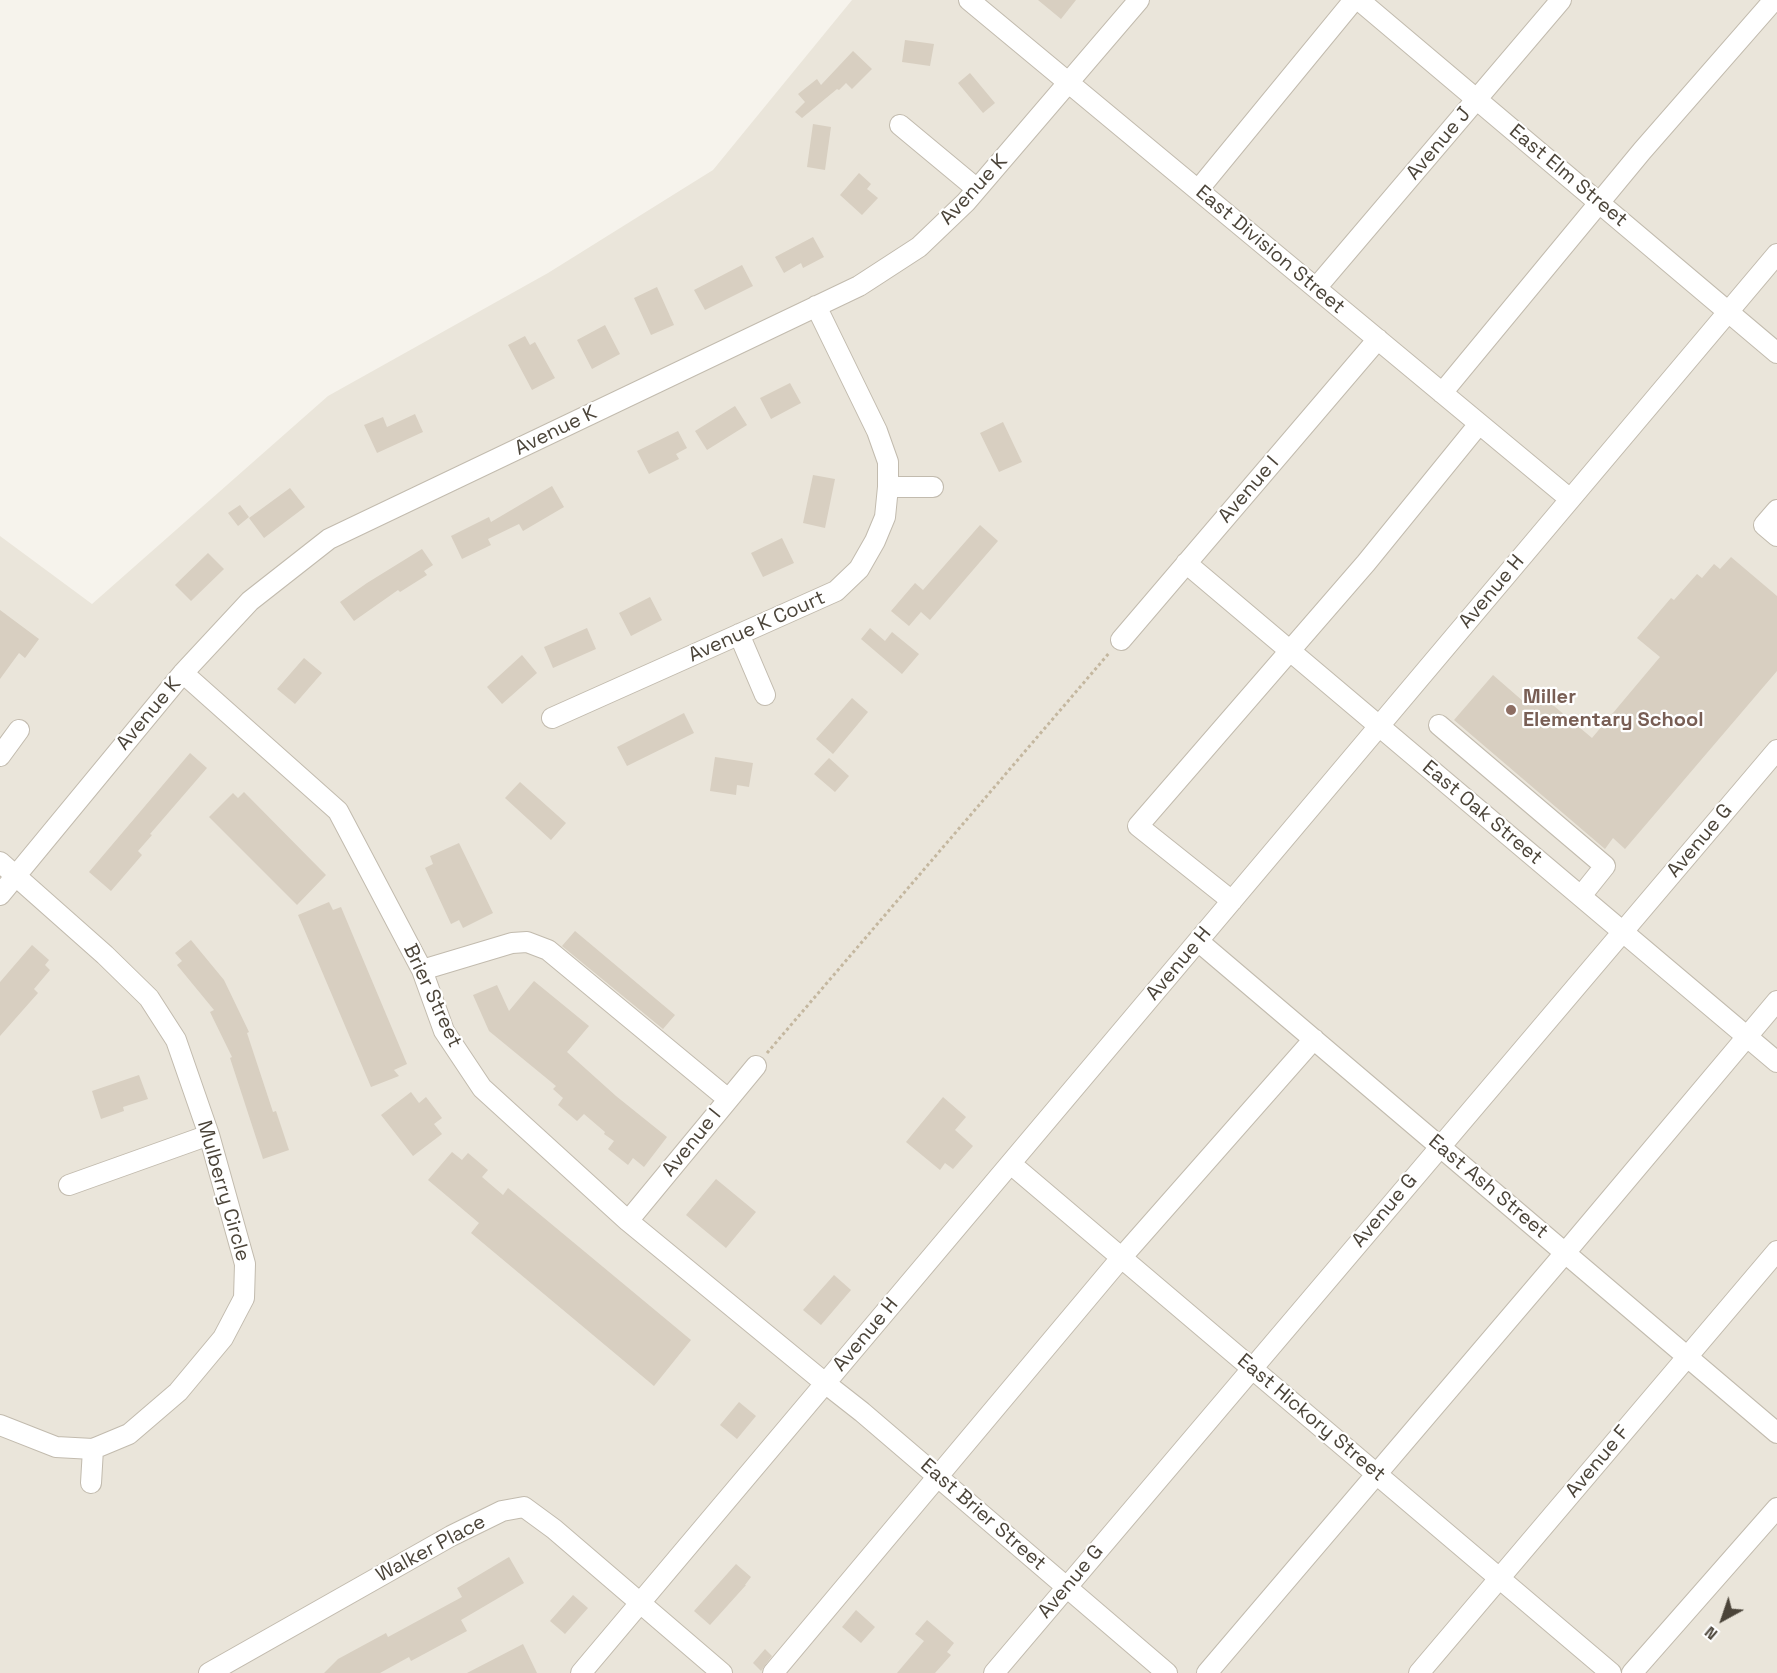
<!DOCTYPE html>
<html>
<head>
<meta charset="utf-8">
<style>
  body { margin:0 }
  #map { position:relative; width:1777px; height:1673px; overflow:hidden; background:#f6f3ec; font-family:"Space Grotesk",sans-serif }
  canvas { display:block }
  .north { position:absolute; left:1693px; top:1589px; width:60px; height:60px; -webkit-text-stroke:4px #fff; paint-order:stroke; rotate:220deg; font-size:16px; font-weight:700; line-height:24px; text-align:center; color:#4b4439 }
  .north::after { content:''; display:block; margin:auto; width:21px; height:27px; background:#4b4439; clip-path:polygon(50% 0,100% 100%,50% 72%,0 100%) }
</style>
</head>
<body>
<div id="map">
<canvas width="1777" height="1673"></canvas>
<div class="north">N</div>
</div>
<script>
const g = document.querySelector('canvas').getContext('2d');
g.lineJoin = 'round';
function fill(path, color) { g.fillStyle = color; g.fill(path, 'evenodd'); }
const shape = rows => new Path2D(rows.map(r => 'M' + r).join(''));
function strokePath(path, color, width, dash) { g.strokeStyle = color; g.lineWidth = width; g.lineCap = dash ? 'butt' : 'round'; g.setLineDash(dash || []); g.stroke(path); }
function write(font, color, halo, rows, align = 'center') {
  g.font = font + ' "Space Grotesk",sans-serif'; g.lineWidth = 4.5; g.setLineDash([]); g.textBaseline = 'middle'; g.strokeStyle = halo; g.fillStyle = color; for (const [text, x, y, turn = 0] of rows) {
    g.save(); g.translate(x, y); g.rotate((+turn || 0) * Math.PI / 180); g.textAlign = isNaN(turn) ? turn : align; if (halo) g.strokeText(text, 0, 0); g.fillText(text, 0, 0); g.restore();
  }
}
const residential = shape([
  [852,0,1777,0,1777,1673,0,1673,0,536,92,604,328,396,548,273,713,170]
]);
const building = shape([
  [1038,0,1076,0,1061,19],
  [905,40,934,44,930,66,902,62],
  [853,51,872,69,852,89,846,83,839,90,837,89,802,118,795,112,805,102,798,94,817,79,821,85],
  [970,73,995,103,983,113,958,83],
  [813,124,831,127,825,170,807,167],
  [859,173,871,184,867,189,878,198,862,215,840,195],
  [813,237,824,257,803,268,801,263,784,273,775,257],
  [742,265,753,286,705,310,694,290],
  [657,287,674,325,651,335,634,298],
  [605,325,620,354,592,369,577,340],
  [525,336,530,345,535,342,555,378,532,390,508,345],
  [790,383,801,403,771,419,760,398],
  [735,406,747,425,707,450,695,431],
  [415,414,423,432,377,453,364,425,383,417,387,427],
  [1003,422,1022,462,999,472,980,433],
  [678,431,687,448,676,454,679,459,649,474,637,451],
  [813,475,835,479,825,528,803,523],
  [552,486,564,507,523,531,519,524,488,539,491,545,462,559,451,536,489,517,491,522],
  [290,488,305,507,264,538,249,518],
  [240,505,249,517,238,526,228,513],
  [980,525,998,541,930,620,921,612,909,626,891,611,915,583,923,590],
  [782,538,794,563,763,577,751,553],
  [422,549,433,565,424,571,427,575,400,592,398,590,354,621,340,602,367,583],
  [208,553,224,569,191,601,175,585],
  [1731,557,1777,596,1777,671,1625,849,1613,838,1605,849,1454,720,1493,675,1524,702,1535,690,1592,738,1660,657,1637,638,1671,598,1674,600,1697,574,1702,578,1714,564,1720,569],
  [650,597,662,620,631,636,619,613],
  [0,610,39,639,25,658,19,653,0,679],
  [587,628,596,649,553,668,544,647],
  [870,628,885,641,892,632,919,654,902,674,861,639],
  [522,655,537,673,502,704,487,687],
  [304,658,322,673,295,704,277,689],
  [852,698,868,712,833,754,816,739],
  [684,713,694,733,627,766,617,747],
  [190,753,207,768,150,834,152,835,138,851,142,855,111,891,89,872],
  [715,757,753,763,749,787,737,785,736,795,710,791],
  [829,758,849,776,835,792,814,774],
  [520,782,566,823,551,840,505,798],
  [244,792,326,875,297,905,209,817,233,793,238,798],
  [459,843,493,913,463,928,459,920,451,924,425,868,433,864,430,856],
  [329,902,333,910,341,907,407,1064,394,1070,399,1076,371,1087,298,915],
  [575,931,675,1015,663,1029,562,946],
  [191,940,224,980,249,1032,247,1033,273,1112,276,1111,289,1150,263,1159,230,1058,232,1057,210,1012,214,1010,177,965,182,961,175,953],
  [32,945,49,960,45,965,50,970,34,989,38,993,0,1036,0,982],
  [534,981,589,1026,567,1052,616,1096,667,1137,644,1167,633,1158,628,1165,608,1149,614,1141,604,1134,605,1132,584,1114,577,1121,558,1105,563,1098,553,1089,556,1086,489,1031,473,995,497,985,509,1011],
  [139,1075,148,1099,123,1107,124,1111,101,1119,92,1091],
  [411,1092,419,1103,426,1097,442,1118,434,1124,442,1134,413,1156,381,1115],
  [943,1097,966,1117,955,1130,973,1146,953,1169,945,1163,940,1170,906,1142],
  [452,1152,462,1160,468,1153,488,1170,482,1177,503,1195,508,1188,691,1340,654,1386,471,1233,479,1223,428,1180],
  [716,1179,756,1212,726,1248,686,1215],
  [834,1275,851,1290,821,1325,803,1310],
  [739,1402,756,1416,737,1439,720,1425],
  [509,1557,524,1583,461,1620,467,1631,411,1661,409,1657,380,1673,324,1673,338,1659,386,1633,388,1637,462,1597,457,1588],
  [736,1564,751,1577,745,1585,746,1585,710,1625,694,1611],
  [573,1595,588,1608,565,1634,550,1621],
  [856,1610,875,1627,861,1643,842,1627],
  [927,1620,954,1643,947,1652,951,1655,935,1673,897,1673,924,1641,915,1634],
  [523,1644,537,1673,467,1673],
  [765,1649,772,1656,761,1671,753,1663]
]);
const path = shape([
  [767,1053,1110,652]
]);
const minor = shape([
  [969,0,1570,499],
  [1359,0,1777,353],
  [900,125,977,189],
  [1198,190,1354,0],
  [1316,288,1561,0],
  [1442,393,1642,151,1774,0],
  [888,487,933,487],
  [1777,510,1764,525,1777,536],
  [1186,563,1777,1062],
  [739,634,765,695],
  [1121,640,1378,339],
  [183,673,338,811,422,970,444,1031,482,1088,628,1221,825,1383,862,1412,1167,1673],
  [552,718,836,591,859,569,875,541,885,517,888,487,888,462,877,431,816,306],
  [1439,725,1605,866,1581,896],
  [0,756,19,730],
  [0,862,105,955,149,998,176,1040,209,1135,245,1264,244,1298,223,1338,178,1392,129,1434,93,1449,56,1447,0,1425],
  [0,895,183,673,250,601,329,539,859,286,919,247,966,202,1139,0],
  [1232,901,1138,826,1366,563,1479,424],
  [1198,941,1777,1433],
  [422,970,512,943,527,942,548,950,728,1099],
  [1011,1164,1611,1673],
  [69,1185,209,1135],
  [628,1221,756,1066],
  [91,1483,93,1449],
  [209,1673,451,1536,502,1511,524,1507,554,1529,722,1673],
  [581,1673,1777,254],
  [773,1673,1121,1258,1314,1039],
  [994,1673,1777,750],
  [1207,1673,1565,1253,1777,1001],
  [1419,1673,1777,1251],
  [1632,1673,1777,1508]
]);
const markers = [
  [1511,710,6,"#8d6e63"]
];
const streetNames = [
  ["Avenue J",1439,144,-50],
  ["East Elm Street",1568,176,40],
  ["Avenue K",974,190,-47],
  ["East Division Street",1270,250,40],
  ["Avenue K",556,431,-26],
  ["Avenue I",1249,490,-49],
  ["Avenue H",1492,592,-50],
  ["Avenue K Court",757,627,-24],
  ["Avenue K",149,714,-50],
  ["East Oak Street",1482,813,40],
  ["Avenue G",1700,841,-50],
  ["Avenue H",1179,964,-50],
  ["Brier Street",432,996,65],
  ["Avenue I",692,1143,-51],
  ["East Ash Street",1488,1187,40],
  ["Mulberry Circle",223,1191,74],
  ["Avenue G",1385,1211,-50],
  ["Avenue H",866,1335,-50],
  ["East Hickory Street",1311,1418,40],
  ["Avenue F",1598,1462,-50],
  ["East Brier Street",983,1515,41],
  ["Walker Place",431,1549,-28],
  ["Avenue G",1071,1582,-50]
];
const educationNames = [
  ["Miller",1523,698],
  ["Elementary School",1523,721]
];
fill(residential, '#eae5da');
fill(building, '#d8cfc1');
strokePath(minor, '#c2bbae', 22);
strokePath(path, '#c4b79f', 3, [3, 3]);
strokePath(minor, '#fff', 20);
for (const [x, y, r, color] of markers) { const dot = new Path2D(); dot.arc(x, y, r, 0, 2 * Math.PI); g.fillStyle = color; g.fill(dot); strokePath(dot, '#fff', 2); }
write('20px', '#4b4439', '#fff', streetNames);
write('bold 20px', '#785e54', '#fff', educationNames, 'left');
</script>
</body>
</html>
